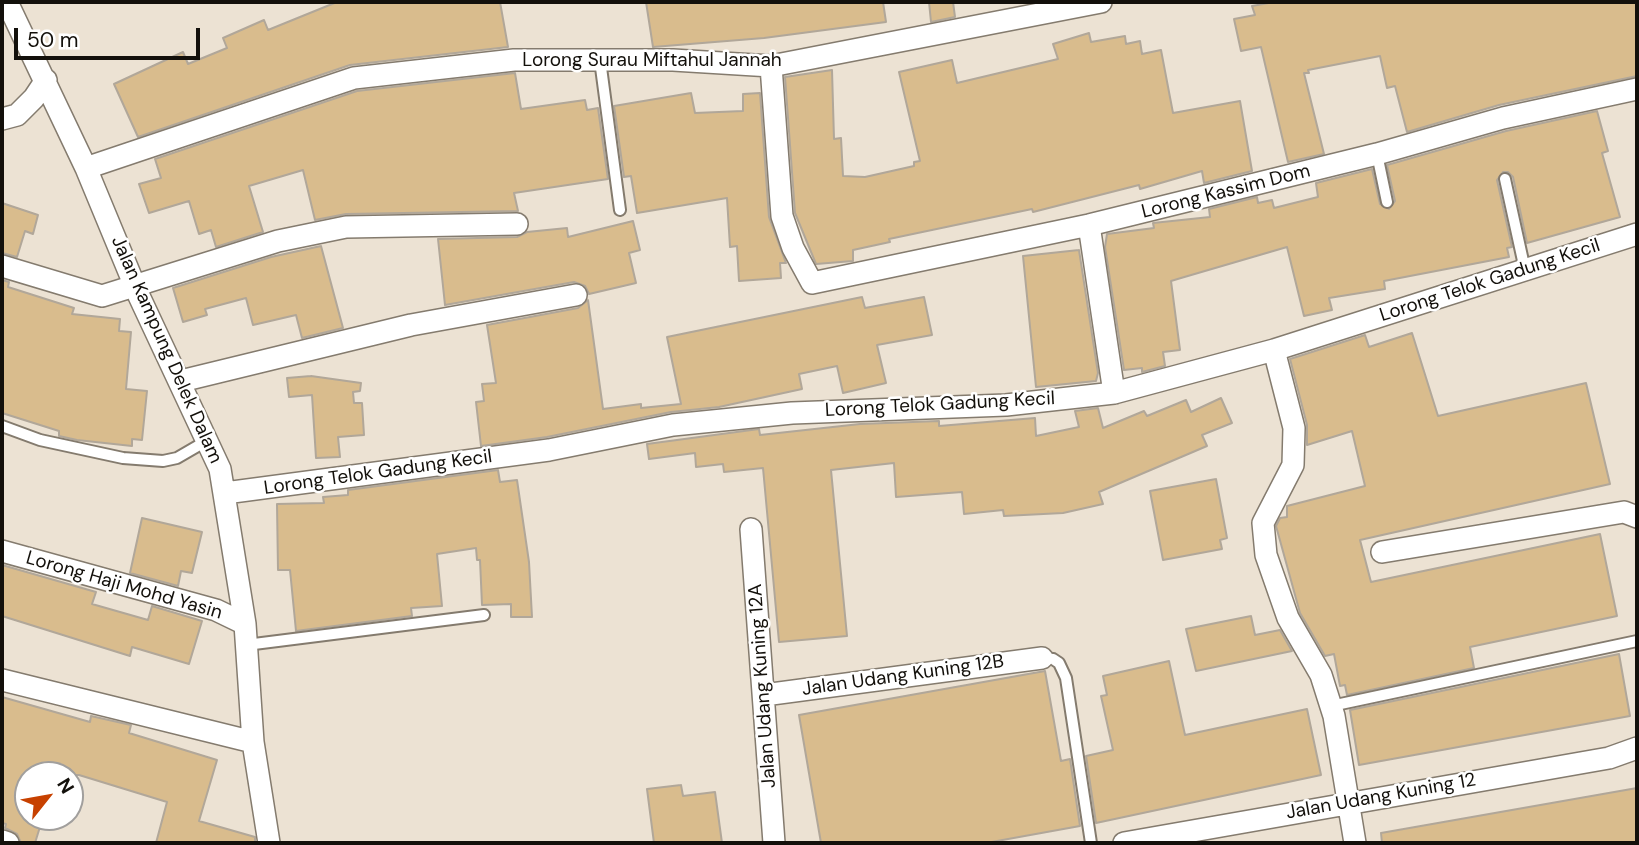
<!DOCTYPE html>
<html>
<head>
<meta charset="utf-8">
<style>
  body { margin:0 }
  #map { position:relative; width:1639px; height:845px; overflow:hidden; background:#ece2d3; font-family:"DM Sans",sans-serif }
  canvas { display:block }
  .frame { position:absolute; inset:0; border:4px solid #13100b; pointer-events:none }
  .north { position:absolute; left:14px; top:761px; width:70px; height:70px; box-sizing:border-box; background:#fff; border:2px solid #a19f9d; border-radius:50%; rotate:59deg; font-size:19px; font-weight:700; line-height:28px; text-align:center; color:#13100b }
  .north::after { content:''; display:block; margin:auto; width:24px; height:32px; background:#c74100; clip-path:polygon(50% 0,100% 100%,50% 72%,0 100%) }
  .scale { position:absolute; left:14px; top:28px; width:186px; height:32px; box-sizing:border-box; border:4px solid #13100b; border-top:0; padding-left:9px; font-size:21px; line-height:24px; white-space:nowrap; color:#13100b; -webkit-text-stroke:5px #fff; paint-order:stroke }
</style>
</head>
<body>
<div id="map">
<canvas width="1639" height="845"></canvas>
<div class="frame"></div>
<div class="north">N</div>
<div class="scale">50 m</div>
</div>
<script>
const g = document.querySelector('canvas').getContext('2d');
g.lineJoin = 'round';
function fill(path, color) { g.fillStyle = color; g.fill(path, 'evenodd'); }
const shape = rows => new Path2D(rows.map(r => 'M' + r).join(''));
function strokePath(path, color, width, dash) { g.strokeStyle = color; g.lineWidth = width; g.lineCap = dash ? 'butt' : 'round'; g.setLineDash(dash || []); g.stroke(path); }
function write(font, color, halo, rows, align = 'center') {
  g.font = font + ' "DM Sans",sans-serif'; g.lineWidth = 5; g.setLineDash([]); g.textBaseline = 'middle'; g.strokeStyle = halo; g.fillStyle = color; for (const [text, x, y, turn = 0] of rows) {
    g.save(); g.translate(x, y); g.rotate((+turn || 0) * Math.PI / 180); g.textAlign = isNaN(turn) ? turn : align; if (halo) g.strokeText(text, 0, 0); g.fillText(text, 0, 0); g.restore();
  }
}
const building = shape([
  [337,2,500,2,508,47,350,65,138,137,114,84,183,52,188,64,227,48,223,38,264,20,268,30,337,2],
  [646,2,883,2,886,22,764,38,653,47,646,2],
  [929,2,953,2,955,17,931,22,929,2],
  [1274,2,1637,2,1637,76,1499,105,1407,132,1395,86,1387,88,1380,56,1308,70,1309,73,1304,73,1324,154,1288,162,1261,47,1241,51,1234,19,1255,15,1252,6,1274,2],
  [1089,33,1091,42,1125,36,1126,44,1140,41,1142,54,1161,50,1173,113,1240,101,1252,171,1204,183,1202,171,1140,189,1139,185,1033,212,1032,209,889,239,890,242,853,250,853,261,816,264,795,213,785,77,832,70,834,139,841,138,843,176,865,177,914,166,914,162,920,161,899,72,952,60,957,83,1058,59,1053,44,1089,33],
  [515,73,521,109,585,100,587,110,598,108,608,179,514,193,518,211,346,214,315,220,303,170,249,186,263,232,216,247,211,230,199,234,189,201,149,213,139,184,161,178,155,159,357,91,515,73],
  [691,93,695,113,743,111,743,94,760,93,769,217,786,263,780,263,781,278,739,281,737,246,730,247,727,198,637,213,631,176,624,177,614,106,691,93],
  [1597,111,1608,151,1602,153,1620,217,1527,243,1513,177,1508,172,1503,172,1497,180,1512,247,1507,248,1509,257,1384,281,1385,289,1329,298,1332,310,1304,316,1287,247,1181,278,1171,281,1180,350,1163,352,1165,366,1142,372,1142,368,1124,370,1105,247,1107,234,1154,228,1153,223,1210,217,1209,209,1257,197,1258,203,1272,200,1274,208,1318,197,1316,183,1372,169,1380,204,1389,209,1395,201,1387,165,1506,131,1597,111],
  [2,203,38,215,33,234,25,231,17,257,2,253,2,203],
  [633,221,640,250,629,253,636,283,589,294,585,286,574,282,445,305,438,239,517,237,527,232,567,228,568,237,633,221],
  [321,246,343,328,302,338,296,315,253,325,246,298,205,309,207,315,183,322,173,288,271,257,321,246],
  [1079,250,1098,373,1096,381,1036,387,1023,256,1079,250],
  [2,280,9,282,8,287,74,308,72,314,120,319,119,331,131,332,126,389,147,391,142,440,132,439,132,446,77,440,59,436,59,431,2,413,2,280],
  [862,297,865,308,924,297,932,335,877,345,886,383,843,393,837,366,799,374,802,389,719,407,671,412,547,437,481,446,476,402,484,401,482,384,496,383,487,325,578,308,588,300,603,409,641,404,641,408,681,404,667,337,862,297],
  [1412,333,1438,416,1586,383,1610,484,1360,540,1371,582,1600,534,1617,616,1470,647,1474,668,1347,695,1345,685,1340,686,1334,654,1325,656,1300,613,1276,526,1280,518,1287,517,1287,506,1365,486,1352,431,1307,445,1307,425,1290,359,1365,335,1369,347,1412,333],
  [311,376,361,383,360,391,353,392,354,403,362,403,364,435,338,437,340,457,316,458,312,395,289,397,287,378,311,376],
  [1221,398,1232,423,1202,435,1207,446,1099,492,1103,504,1063,513,1004,516,1003,510,964,514,962,492,896,497,894,463,831,470,847,636,779,642,763,468,724,472,723,464,696,467,695,453,649,459,647,444,759,429,760,435,860,424,939,421,939,426,1035,418,1036,436,1079,427,1075,411,1098,408,1103,428,1144,411,1147,416,1186,400,1191,412,1221,398],
  [498,470,500,482,517,480,529,562,532,617,511,617,511,604,482,605,480,560,477,560,476,548,437,554,442,606,411,608,412,616,296,631,290,570,278,570,277,504,324,503,323,497,348,495,348,490,498,470],
  [1216,479,1227,538,1220,540,1222,549,1163,560,1150,491,1216,479],
  [142,518,202,532,192,573,181,571,178,586,130,573,142,518],
  [2,565,96,592,92,604,148,620,152,606,202,621,189,664,132,647,130,656,2,616,2,565],
  [1251,616,1255,635,1280,630,1292,651,1196,671,1186,629,1251,616],
  [1619,654,1630,716,1359,765,1350,710,1619,654],
  [1169,661,1185,735,1307,709,1321,775,1096,823,1086,756,1113,750,1101,696,1107,695,1103,676,1169,661],
  [1045,671,1061,761,1070,759,1080,826,986,843,821,843,799,715,1045,671],
  [2,697,90,722,91,716,131,725,129,733,217,760,199,821,255,837,255,843,156,843,167,802,79,775,28,775,28,817,43,817,35,843,21,843,17,834,5,828,6,824,2,823,2,697],
  [681,785,683,796,715,792,722,843,654,843,647,789,681,785],
  [1637,788,1637,843,1382,843,1381,833,1637,788]
]);
const service = shape([
  [600,60,620,210],
  [1377,154,1387,202],
  [1505,179,1525,270],
  [2,426,40,440,123,458,163,461,177,458,208,440],
  [246,645,484,615],
  [1042,658,1053,659,1059,663,1066,678,1091,843],
  [1331,706,1637,641]
]);
const minor = shape([
  [7,2,86,168,139,296,220,469,245,624,253,742,269,843],
  [771,66,782,216,793,248,812,283,1089,225,1377,154,1503,118,1637,89],
  [2,119,17,115,34,98,46,80],
  [86,168,354,78,514,60,673,60,771,66,1101,2],
  [1089,225,1114,393],
  [2,266,102,296,278,241,346,227,517,224],
  [1274,350,1294,428,1293,465,1263,523,1266,555,1288,618,1321,675,1334,716,1355,843],
  [181,381,411,325,576,295],
  [225,493,549,450,673,425,792,413,1006,405,1114,393,1274,350,1637,234],
  [751,529,774,843],
  [2,551,216,610,245,624],
  [1382,552,1624,512,1637,517],
  [2,680,253,742],
  [764,695,1042,658],
  [2,841,8,843],
  [1124,843,1609,758,1637,748]
]);
const streetNames = [
  ["Lorong Surau Miftahul Jannah",652,61],
  ["Lorong Kassim Dom",1226,192,-14],
  ["Lorong Telok Gadung Kecil",1490,281,-18],
  ["Jalan Kampung Delek Dalam",166,350,66],
  ["Lorong Telok Gadung Kecil",940,405,-3],
  ["Lorong Telok Gadung Kecil",378,473,-8],
  ["Lorong Haji Mohd Yasin",124,586,16],
  ["Jalan Udang Kuning 12B",903,676,-8],
  ["Jalan Udang Kuning 12A",763,686,-94],
  ["Jalan Udang Kuning 12",1381,797,-10]
];
fill(building, '#d9bc8d');
strokePath(building, '#b1a799', 2);
strokePath(service, '#847b6e', 14);
strokePath(minor, '#847b6e', 24);
strokePath(service, '#fff', 10);
strokePath(minor, '#fff', 21);
write('19px', '#13100b', '#fff', streetNames);
</script>
</body>
</html>
